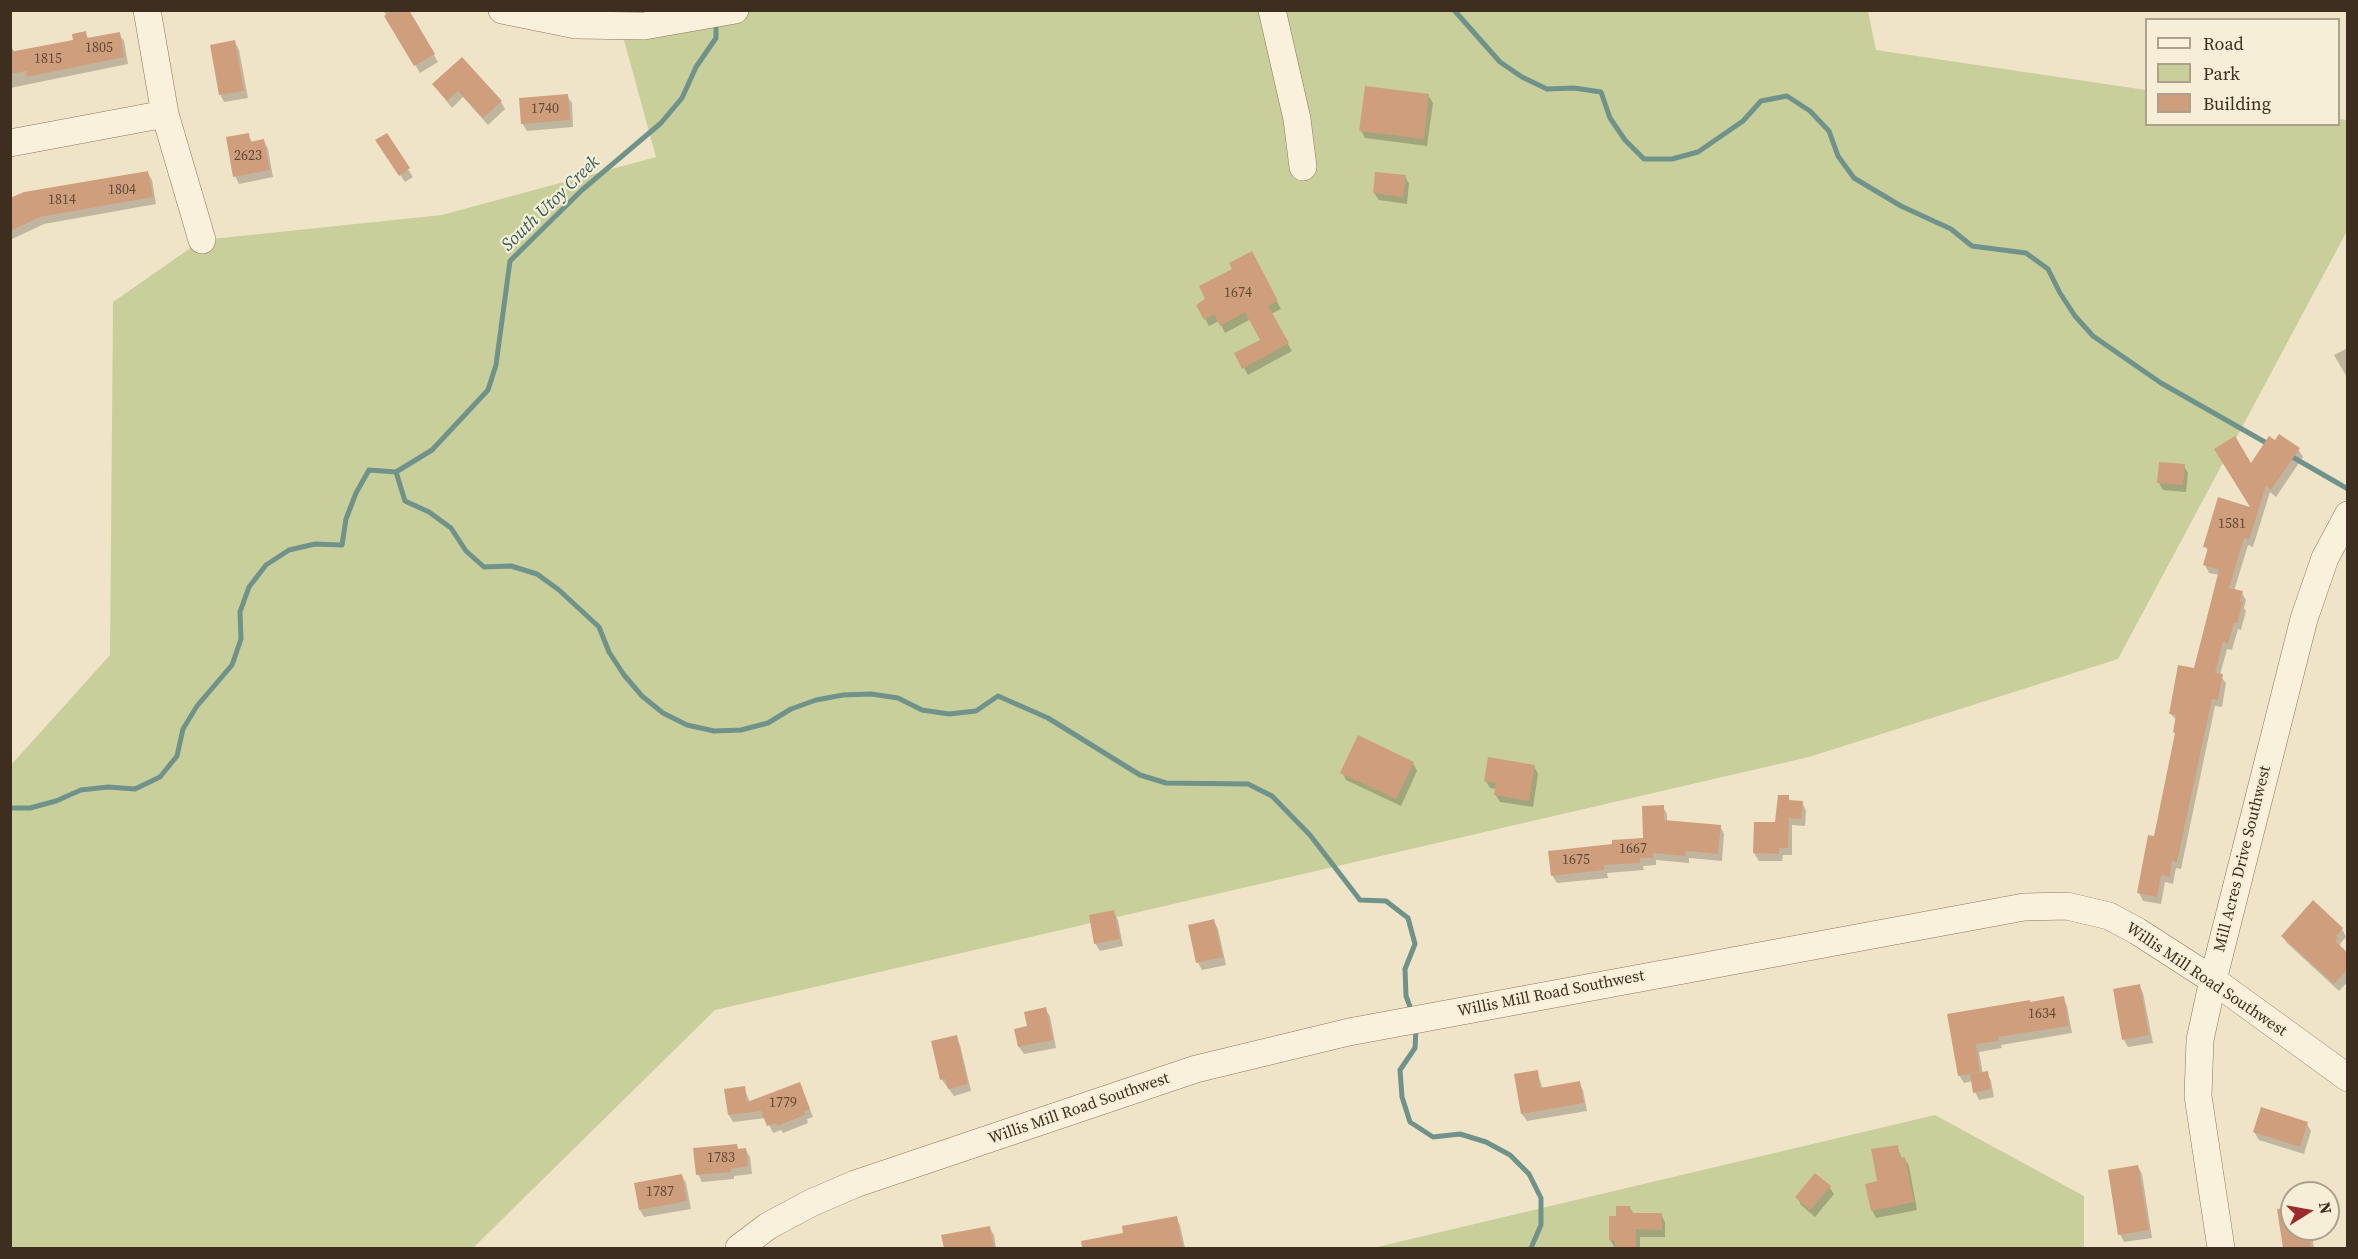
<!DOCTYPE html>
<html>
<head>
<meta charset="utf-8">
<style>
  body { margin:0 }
  #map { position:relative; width:2358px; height:1259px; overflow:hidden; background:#f0e4c8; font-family:"Source Serif 4",serif }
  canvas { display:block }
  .frame { position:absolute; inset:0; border:12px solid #3d2e20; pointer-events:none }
  .legend { position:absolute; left:2145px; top:18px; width:195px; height:108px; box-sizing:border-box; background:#f7eed8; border:2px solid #ada18e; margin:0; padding:8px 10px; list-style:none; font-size:18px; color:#3d2e20 }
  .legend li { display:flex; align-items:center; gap:12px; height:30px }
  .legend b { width:30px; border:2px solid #ada18e }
  .north { position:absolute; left:2280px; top:1181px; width:60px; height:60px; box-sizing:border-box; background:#f7eed8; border:2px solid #ada18e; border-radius:50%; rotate:79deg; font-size:16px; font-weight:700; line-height:24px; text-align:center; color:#3d2e20 }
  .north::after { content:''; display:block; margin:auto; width:21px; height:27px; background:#9e2a2b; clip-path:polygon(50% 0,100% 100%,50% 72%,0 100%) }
</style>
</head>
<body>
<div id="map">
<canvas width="2358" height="1259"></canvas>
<div class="frame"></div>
<ul class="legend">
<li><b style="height:8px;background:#faf1dc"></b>Road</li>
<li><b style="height:16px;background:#c9cf9b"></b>Park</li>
<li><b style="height:16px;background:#cf9f7d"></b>Building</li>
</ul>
<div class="north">N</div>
</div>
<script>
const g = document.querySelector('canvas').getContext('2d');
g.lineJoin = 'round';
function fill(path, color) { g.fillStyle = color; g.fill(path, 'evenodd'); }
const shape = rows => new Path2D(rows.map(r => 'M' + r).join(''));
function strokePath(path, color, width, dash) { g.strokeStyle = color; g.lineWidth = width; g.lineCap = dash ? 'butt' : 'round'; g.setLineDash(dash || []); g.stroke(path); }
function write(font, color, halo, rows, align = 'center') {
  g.font = font + ' "Source Serif 4",serif'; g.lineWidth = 4.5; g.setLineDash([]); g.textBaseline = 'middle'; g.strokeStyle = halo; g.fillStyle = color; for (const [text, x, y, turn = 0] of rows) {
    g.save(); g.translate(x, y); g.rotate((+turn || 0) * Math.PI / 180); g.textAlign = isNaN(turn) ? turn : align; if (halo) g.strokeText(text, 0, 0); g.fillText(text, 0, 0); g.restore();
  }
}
const green = shape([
  [616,11,1868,11,1876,50,2146,90,2146,124,2338,124,2339,119,2347,120,2347,231,2118,659,1809,757,715,1010,473,1248,11,1248,11,765,110,655,113,302,202,240,442,215,656,157],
  [1935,1115,2084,1196,2084,1248,1373,1248]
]);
const shadow = shape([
  [383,10,407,10,438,62,420,73],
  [85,33,89,39,119,34,124,41,128,64,10,88,10,46,16,53,75,41],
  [235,42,239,50,248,98,224,102,220,94],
  [434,85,501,102,505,109,488,125,463,97,452,108],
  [1428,95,1433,103,1427,146,1365,138,1361,131],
  [567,96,572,103,573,127,527,131,522,123],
  [248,135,253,143,264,141,268,149,273,177,239,184,235,176],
  [386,135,413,177,405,182,382,148],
  [147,172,152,180,156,204,44,224,10,240,10,200],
  [1405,176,1409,184,1407,204,1379,200,1374,193],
  [1255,260,1281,309,1271,314,1292,351,1248,375,1236,354,1262,341,1251,319,1225,333,1219,321,1209,326,1198,305],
  [2348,348,2348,379,2334,355],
  [2298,449,2303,457,2276,497,2270,492,2253,547,2248,545,2234,591,2242,593,2246,600,2244,608,2246,611,2241,630,2238,629,2232,650,2227,649,2220,675,2226,683,2222,707,2215,706,2181,869,2176,868,2173,884,2165,882,2161,904,2143,901,2139,893,2155,838,2176,735,2177,721,2170,713,2195,670,2219,575,2209,573,2205,565,2209,553,2205,546,2253,509,2251,466],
  [2184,466,2188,473,2186,492,2163,490,2159,483],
  [1413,763,1417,771,1401,806,1346,780,1342,772],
  [1534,766,1538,774,1533,807,1500,802,1495,794,1496,789,1490,788,1485,780],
  [1788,797,1791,802,1802,803,1806,810,1805,826,1792,825,1792,855,1783,855,1782,861,1759,861,1754,853,1777,824],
  [1663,807,1667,814,1667,821,1720,826,1724,834,1722,861,1689,858,1689,863,1656,860,1656,865,1643,866,1644,870,1607,873,1608,878,1557,883,1552,875,1614,846,1645,840],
  [2313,903,2342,929,2346,937,2340,944,2340,948,2348,955,2348,981,2339,991,2287,943,2282,936],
  [1113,912,1118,920,1123,946,1100,951,1095,943],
  [1214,921,1218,929,1226,965,1202,970,1198,963],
  [2139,985,2143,993,2153,1043,2128,1047,2124,1040,2115,990],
  [2063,998,2067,1006,2072,1033,2001,1045,2002,1048,1979,1052,1983,1074,1987,1073,1991,1081,1994,1097,1979,1100,1975,1092,1973,1081,1964,1083,1959,1075,1949,1016],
  [1045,1009,1050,1016,1056,1048,1024,1054,1019,1047,1016,1030,1029,1027],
  [956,1037,960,1045,971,1091,954,1096,942,1080],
  [1537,1072,1543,1089,1579,1083,1583,1090,1587,1111,1527,1121,1522,1114],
  [800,1084,813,1117,807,1119,808,1123,783,1133,781,1130,773,1133,766,1118,733,1122,729,1115,744,1088,750,1102],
  [2307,1124,2311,1131,2304,1154,2259,1140,2254,1132],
  [736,1145,739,1150,746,1150,750,1157,752,1174,734,1176,734,1179,702,1182,698,1174],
  [1897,1146,1902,1159,1905,1159,1909,1166,1917,1210,1876,1218,1872,1210,1879,1182],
  [2138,1166,2142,1174,2152,1238,2124,1242,2120,1234],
  [682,1176,686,1183,691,1209,644,1217,640,1210],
  [1829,1187,1834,1194,1815,1217,1801,1205,1797,1197],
  [1629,1207,1634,1214,1661,1214,1665,1222,1665,1237,1640,1237,1640,1248,1615,1248,1610,1240,1617,1217],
  [2292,1209,2292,1229,2311,1229,2314,1248,2284,1248,2279,1210],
  [1176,1218,1180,1225,1185,1248,1110,1248,1108,1238],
  [989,1227,994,1235,996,1248,946,1248,943,1236]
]);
const stream = shape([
  [1454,10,1500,62,1522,77,1547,89,1574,88,1601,92,1610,118,1625,140,1644,159,1672,159,1698,152,1743,121,1761,101,1787,96,1810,111,1829,131,1838,156,1854,178,1901,206,1951,229,1972,246,2026,253,2048,269,2060,293,2075,316,2093,336,2161,383,2270,445],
  [2289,455,2348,489],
  [396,472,405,501,429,512,451,528,466,551,484,567,511,566,537,574,559,590,599,627,609,652,624,675,642,696,663,713,687,725,714,731,741,730,768,723,791,709,816,700,843,695,871,694,898,698,922,710,949,714,976,711,998,696,1048,718,1140,775,1166,783,1248,784,1272,796,1310,835,1360,900,1386,901,1408,918,1415,944,1405,969,1406,996,1412,1012],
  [10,808,30,808,56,801,81,790,108,787,135,789,160,777,177,756,183,729,197,706,232,665,241,639,240,612,249,587,266,565,289,550,315,544,342,545,346,519,356,493,369,470,396,472,432,450,488,390,496,365,510,261,582,190,661,123,682,98,696,67,716,38,716,21],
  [1416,1029,1415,1048,1400,1070,1402,1097,1410,1122,1433,1137,1460,1134,1486,1142,1510,1155,1529,1174,1541,1198,1541,1225,1531,1248]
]);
const building = shape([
  [393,10,409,10,435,54,414,66,384,16],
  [86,31,87,38,120,32,124,57,27,77,26,71,10,74,10,52,73,40,72,34],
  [235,40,244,91,219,95,210,45],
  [462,57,502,101,483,118,458,91,447,101,432,84],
  [1365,86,1429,94,1424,139,1359,131],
  [568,94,570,120,521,124,519,98],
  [249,133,250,142,264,139,270,170,233,177,226,137],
  [387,133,410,168,399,176,375,140],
  [148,171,153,197,40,217,10,231,10,198,24,192],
  [1375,172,1406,175,1403,197,1373,193],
  [1252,251,1278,301,1268,306,1289,343,1242,369,1234,353,1260,340,1245,312,1220,326,1214,314,1204,320,1196,305,1205,299,1199,286,1232,269,1229,263],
  [2279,434,2300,448,2271,490,2266,486,2249,540,2244,538,2229,588,2243,591,2240,601,2243,602,2237,623,2234,623,2228,644,2223,642,2215,673,2223,674,2218,700,2212,699,2177,862,2172,861,2170,877,2161,875,2157,897,2137,893,2148,835,2154,836,2175,733,2173,732,2176,715,2169,714,2178,665,2194,668,2219,570,2203,565,2208,548,2203,547,2218,497,2250,507,2214,449,2235,436,2251,463,2269,436,2275,440],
  [2159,462,2185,464,2183,485,2157,483],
  [1358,735,1414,762,1396,799,1340,773],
  [1488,757,1535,765,1529,801,1494,795,1496,783,1484,781],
  [1778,795,1789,795,1789,800,1803,801,1801,819,1789,818,1788,848,1779,848,1779,854,1753,853,1754,822,1775,822],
  [1664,805,1664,820,1721,825,1718,854,1686,851,1685,856,1653,853,1653,858,1640,858,1640,863,1604,865,1604,870,1551,876,1548,851,1612,844,1612,840,1643,838,1642,806],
  [2313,900,2343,928,2336,936,2338,938,2335,941,2348,953,2348,969,2334,984,2281,936],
  [1114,910,1120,939,1094,944,1089,915],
  [1214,919,1223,957,1196,963,1188,925],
  [2140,984,2149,1035,2122,1040,2113,989],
  [2064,996,2069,1026,1998,1037,1999,1041,1976,1044,1980,1072,1958,1076,1947,1014,2030,1000,2030,1002],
  [1046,1007,1053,1040,1018,1047,1014,1029,1027,1026,1024,1012],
  [957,1035,968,1084,948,1089,945,1079,940,1080,931,1041],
  [1538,1070,1540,1088,1580,1081,1584,1103,1521,1114,1514,1074],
  [1988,1071,1991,1089,1973,1093,1970,1074],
  [800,1082,810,1109,804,1111,805,1115,777,1126,776,1123,767,1126,761,1111,728,1115,724,1089,745,1086,747,1102],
  [2261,1107,2308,1122,2300,1147,2253,1132],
  [737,1144,738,1149,746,1148,748,1166,731,1169,731,1172,696,1175,693,1148],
  [1898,1145,1900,1158,1905,1157,1914,1202,1871,1211,1865,1184,1877,1181,1871,1149],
  [2138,1165,2149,1230,2118,1235,2108,1170],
  [1815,1173,1831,1186,1810,1210,1795,1197],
  [682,1174,687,1201,639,1210,634,1183],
  [1616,1206,1630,1206,1631,1213,1662,1213,1662,1230,1636,1229,1636,1248,1615,1248,1615,1241,1609,1240,1609,1216,1616,1216],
  [2292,1207,2292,1229,2309,1229,2311,1248,2283,1248,2277,1209],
  [1177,1216,1183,1248,1082,1248,1081,1241,1123,1233,1122,1226],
  [990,1226,994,1248,944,1248,941,1235]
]);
const minor = shape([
  [147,10,165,114,202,240],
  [502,10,576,25,644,26,735,10],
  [1272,10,1297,119,1303,167],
  [10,143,165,114],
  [739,1248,768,1226,811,1203,855,1184,1196,1069,1349,1032,2024,907,2067,906,2109,916,2137,931,2213,980,2348,1078],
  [2221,1248,2198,1096,2200,1040,2213,980,2304,619,2325,558,2348,515]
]);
const numberNames = [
  ["1805",99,48],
  ["1815",48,59],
  ["1740",545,109],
  ["2623",248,156],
  ["1804",122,190],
  ["1814",62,200],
  ["1674",1238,293],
  ["1581",2232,524],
  ["1667",1633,849],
  ["1675",1576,860],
  ["1634",2042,1014],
  ["1779",783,1103],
  ["1783",721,1158],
  ["1787",660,1192]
];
const streetNames = [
  ["Mill Acres Drive Southwest",2243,859,-76],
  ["Willis Mill Road Southwest",2206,980,34],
  ["Willis Mill Road Southwest",1551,994,-11],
  ["Willis Mill Road Southwest",1079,1109,-19]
];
const waterNames = [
  ["South Utoy Creek",551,204,-44]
];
fill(green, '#c9cf9b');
fill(shadow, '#0003');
strokePath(stream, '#6f938a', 5);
fill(building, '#cf9f7d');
strokePath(minor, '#8d765c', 28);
strokePath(minor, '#faf1dc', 27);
write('14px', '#624a37', null, numberNames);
write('16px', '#3d2e20', '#f7eed8', streetNames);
write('italic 18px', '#2f5d5a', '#f7eed8', waterNames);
</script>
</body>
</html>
